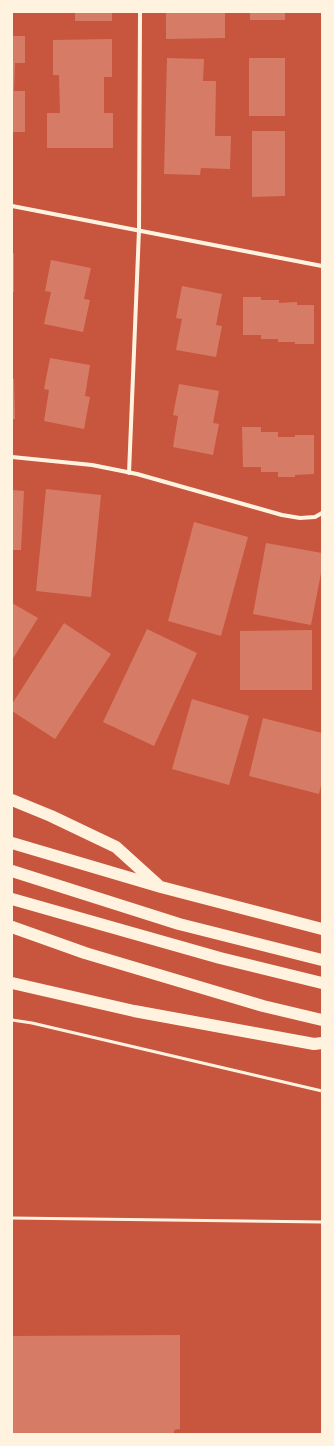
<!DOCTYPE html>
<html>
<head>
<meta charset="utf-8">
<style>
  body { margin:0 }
  #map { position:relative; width:334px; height:1446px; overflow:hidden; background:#c8553d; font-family:Cabin,sans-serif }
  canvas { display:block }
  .frame { position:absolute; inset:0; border:13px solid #fff3e0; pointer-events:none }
</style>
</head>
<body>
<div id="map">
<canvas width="334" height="1446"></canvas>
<div class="frame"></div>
</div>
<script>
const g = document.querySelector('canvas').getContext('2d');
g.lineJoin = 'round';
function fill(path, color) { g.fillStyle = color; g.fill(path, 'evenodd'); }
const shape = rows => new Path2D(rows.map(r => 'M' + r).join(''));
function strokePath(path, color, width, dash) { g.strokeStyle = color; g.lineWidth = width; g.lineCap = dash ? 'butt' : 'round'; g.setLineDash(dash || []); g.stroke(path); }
const building = shape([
  [75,12,112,12,112,21,75,21],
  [166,12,225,12,225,38,166,39],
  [250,12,285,12,285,20,250,20],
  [12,36,25,36,25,63,15,63,14,91,25,91,25,132,12,132],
  [112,39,112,77,104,77,104,113,113,113,113,148,47,148,47,113,60,113,59,75,53,75,53,40],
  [167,58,204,59,203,81,216,81,215,136,231,136,230,169,201,168,200,175,164,174],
  [249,58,285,58,285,116,249,116],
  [252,131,285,131,285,196,252,197],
  [12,253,14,253,14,292,12,292],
  [51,260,91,268,84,299,90,300,83,332,44,324,51,292,45,291],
  [182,286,222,294,216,325,222,326,216,357,176,350,182,319,176,318],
  [243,297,261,297,261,300,279,300,279,303,297,302,297,305,314,305,314,344,295,344,295,342,278,342,278,339,261,339,261,335,243,335],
  [50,358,90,365,85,396,90,397,84,429,44,421,49,390,44,389],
  [12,379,14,379,15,419,12,419],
  [179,384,219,391,213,423,219,424,213,455,173,447,178,416,173,415],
  [242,427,261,427,261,432,278,432,278,437,295,437,295,435,314,435,314,474,295,475,295,477,278,477,278,472,261,472,261,467,243,467],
  [46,489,101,495,91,597,36,591],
  [12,490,24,491,21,550,12,550],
  [194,522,248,537,221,636,168,621],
  [266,543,322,553,322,568,311,625,253,614],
  [12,603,38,618,12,660],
  [64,623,111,654,55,739,12,711,12,704],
  [147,629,197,653,154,746,103,722],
  [312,630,312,690,240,690,240,631],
  [192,699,249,716,229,785,172,769],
  [263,718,322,733,322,781,319,794,249,776],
  [180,1335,180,1429,174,1430,174,1434,12,1434,12,1336]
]);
const service = shape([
  [12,1020,32,1023,322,1091],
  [12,1218,322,1222]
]);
const minor = shape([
  [12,206,322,266],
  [12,457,92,465,137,474,282,515,300,518,315,517,322,513],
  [129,473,139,230,140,12]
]);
const motorway = shape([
  [12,800,51,816,116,847,158,885],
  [12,843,161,887,322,929],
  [12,871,179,924,322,960],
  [12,899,220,958,322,983],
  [12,927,85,953,263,1006,322,1020],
  [12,983,134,1011,314,1044,322,1043]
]);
fill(building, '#d67c66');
strokePath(service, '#fff3e0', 3);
strokePath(minor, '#fff3e0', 4);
strokePath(motorway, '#fff3e0', 12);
</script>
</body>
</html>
